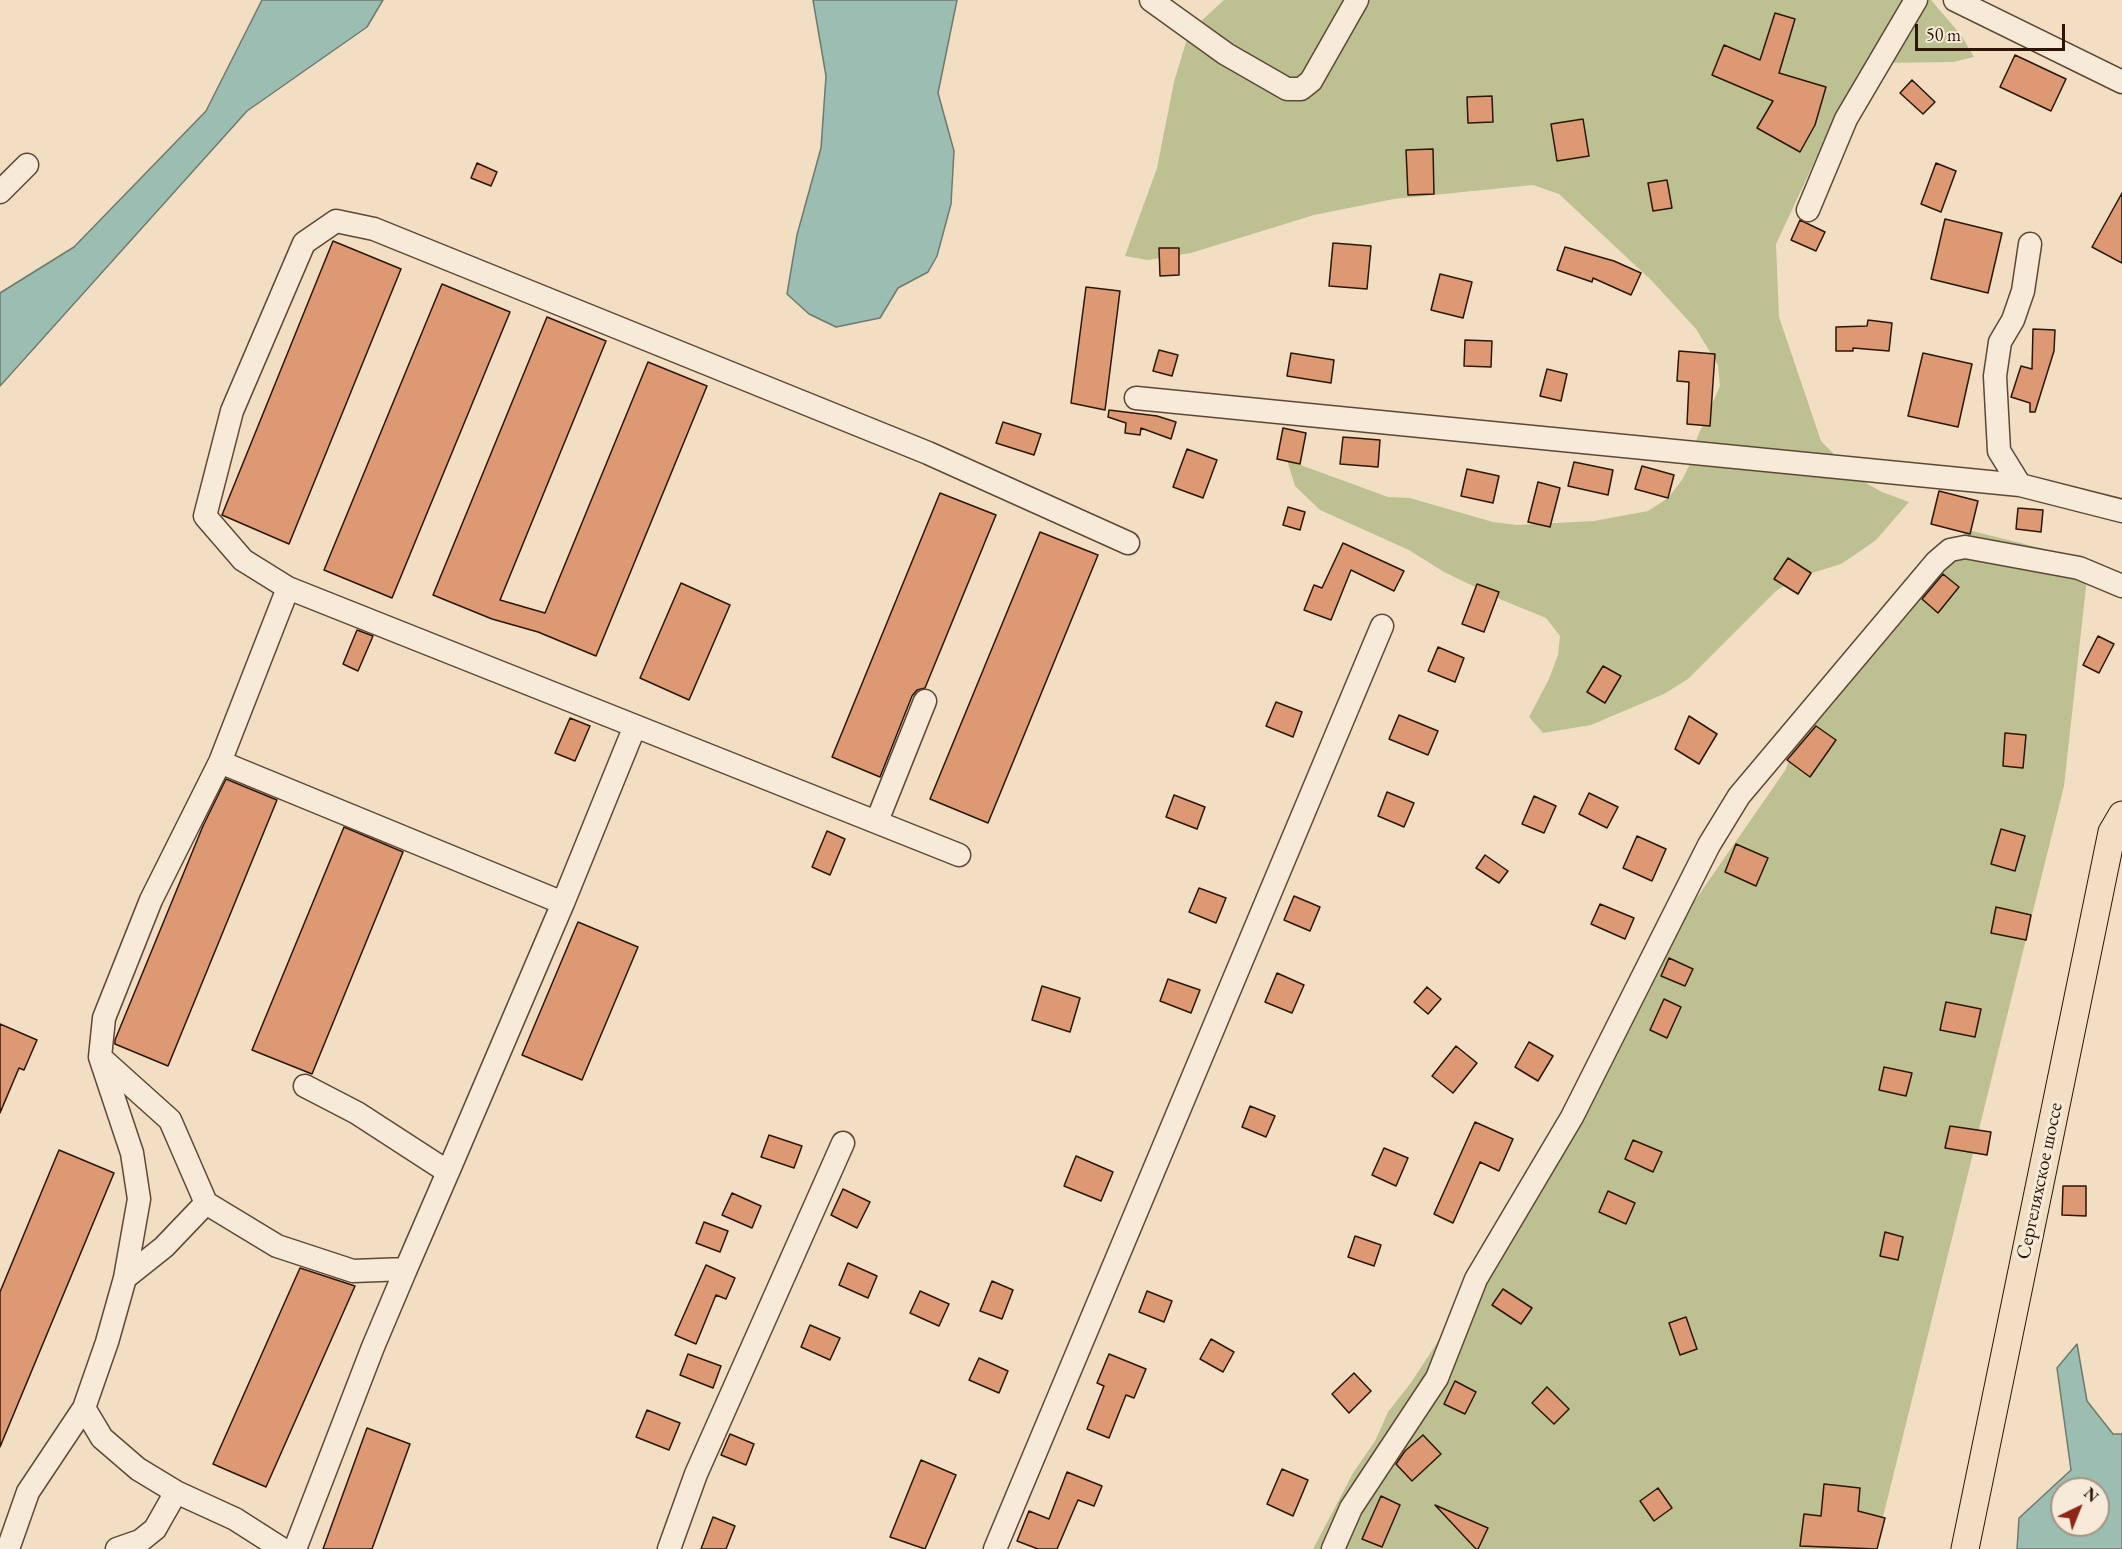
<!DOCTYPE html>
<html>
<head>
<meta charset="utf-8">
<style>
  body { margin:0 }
  #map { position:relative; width:2122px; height:1549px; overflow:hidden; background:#f2dfc3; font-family:"EB Garamond",serif }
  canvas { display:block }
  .north { position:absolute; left:2050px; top:1477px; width:60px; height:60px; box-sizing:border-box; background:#f7ead8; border:2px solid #a69584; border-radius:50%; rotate:43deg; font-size:16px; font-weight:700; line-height:24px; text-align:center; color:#2c1606 }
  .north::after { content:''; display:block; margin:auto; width:21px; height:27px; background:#8f2418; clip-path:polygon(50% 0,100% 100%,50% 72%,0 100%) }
  .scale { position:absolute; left:1915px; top:24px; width:150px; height:27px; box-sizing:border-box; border:3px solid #2c1606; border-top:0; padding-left:8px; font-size:18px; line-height:21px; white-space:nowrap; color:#2c1606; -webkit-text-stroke:4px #f7ead8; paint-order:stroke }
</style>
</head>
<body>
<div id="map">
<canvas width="2122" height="1549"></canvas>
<div class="north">N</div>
<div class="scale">50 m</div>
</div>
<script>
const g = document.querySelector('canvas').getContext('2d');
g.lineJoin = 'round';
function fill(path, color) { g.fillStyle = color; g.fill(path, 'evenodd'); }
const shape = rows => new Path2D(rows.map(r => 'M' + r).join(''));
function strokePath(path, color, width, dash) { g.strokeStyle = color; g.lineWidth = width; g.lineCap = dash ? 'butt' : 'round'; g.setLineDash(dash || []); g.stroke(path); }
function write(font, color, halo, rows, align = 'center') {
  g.font = font + ' "EB Garamond",serif'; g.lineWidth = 6; g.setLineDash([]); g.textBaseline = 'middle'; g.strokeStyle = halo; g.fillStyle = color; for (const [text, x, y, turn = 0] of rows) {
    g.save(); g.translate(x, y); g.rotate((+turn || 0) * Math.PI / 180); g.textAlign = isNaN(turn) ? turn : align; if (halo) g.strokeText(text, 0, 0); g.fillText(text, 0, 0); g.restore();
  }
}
const green = shape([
  [1224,0,1931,0,1961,35,1974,57,1953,62,1879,63,1835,118,1776,244,1779,317,1821,441,1859,479,1882,492,1909,502,1876,540,1859,552,1841,564,1796,578,1776,591,1688,679,1664,694,1591,725,1543,733,1529,717,1549,679,1558,655,1560,636,1546,618,1502,600,1444,572,1409,550,1320,510,1295,486,1287,460,1388,497,1410,498,1493,522,1517,525,1594,521,1648,511,1668,498,1682,480,1691,462,1697,438,1720,386,1718,365,1696,329,1652,281,1559,194,1533,185,1394,199,1314,215,1191,253,1148,260,1125,256,1157,168,1174,82,1189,32],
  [1968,530,2089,560,2064,786,1875,1549,1313,1549,1353,1473,1375,1441,1388,1412,1410,1384,1454,1317,1669,938,1786,769,1802,724,1846,661]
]);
const water = shape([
  [262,0,383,0,367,27,247,111,0,386,0,293,74,247,206,111,262,0],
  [813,0,957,0,938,93,954,151,951,204,937,256,928,272,898,288,880,318,836,327,809,314,787,294,797,235,821,148,826,76,813,0],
  [2077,1344,2087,1401,2113,1434,2122,1434,2122,1549,2017,1549,2019,1518,2071,1470,2057,1368,2077,1344],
  [2062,1489,2098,1489,2098,1525,2062,1525,2062,1489]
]);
const building = shape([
  [1775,13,1795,19,1779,73,1826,87,1815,125,1800,152,1757,128,1773,101,1712,75,1724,45,1760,60,1775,13],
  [2015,55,2066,79,2051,111,2000,87,2015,55],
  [1912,80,1935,102,1923,114,1900,93,1912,80],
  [1492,96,1493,122,1468,123,1467,97,1492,96],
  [1583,119,1589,156,1557,161,1551,124,1583,119],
  [1433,149,1434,194,1408,195,1406,150,1433,149],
  [477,163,497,172,491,186,471,178,477,163],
  [1936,163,1956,171,1941,212,1921,204,1936,163],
  [1667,180,1672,208,1653,211,1648,183,1667,180],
  [2122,193,2122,263,2092,247,2122,193],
  [1945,219,2002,233,1988,293,1931,279,1945,219],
  [1800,220,1825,232,1816,251,1791,240,1800,220],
  [333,241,401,269,289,544,222,515,333,241],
  [1333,243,1371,246,1367,289,1329,286,1333,243],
  [1565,247,1614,261,1641,273,1631,295,1593,278,1592,282,1557,270,1565,247],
  [1159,248,1179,248,1179,275,1160,276,1159,248],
  [1440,274,1472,282,1463,318,1431,310,1440,274],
  [442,284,510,312,392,598,324,570,442,284],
  [1086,287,1120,291,1105,410,1071,403,1086,287],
  [547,317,606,341,500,600,545,613,648,362,707,386,596,656,538,632,492,619,433,595,547,317],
  [1868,320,1892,323,1889,351,1853,348,1853,351,1836,351,1836,327,1867,326,1868,320],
  [2033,329,2055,330,2054,351,2035,412,2030,412,2030,403,2011,397,2021,366,2032,369,2033,329],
  [1465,340,1492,341,1491,367,1464,366,1465,340],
  [1159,350,1178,355,1172,376,1153,371,1159,350],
  [1679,351,1715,354,1710,426,1687,424,1689,382,1677,381,1679,351],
  [1291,353,1334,360,1331,383,1287,376,1291,353],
  [1923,353,1972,364,1958,427,1908,416,1923,353],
  [1547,369,1567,374,1561,401,1540,396,1547,369],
  [1109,410,1157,416,1176,422,1171,439,1141,428,1140,435,1125,433,1126,423,1108,417,1109,410],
  [1003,422,1041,434,1034,455,996,443,1003,422],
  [1283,428,1306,433,1300,464,1277,459,1283,428],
  [1343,437,1380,440,1378,467,1340,464,1343,437],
  [1187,449,1217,460,1203,498,1173,487,1187,449],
  [1574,462,1613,470,1608,495,1568,486,1574,462],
  [1642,466,1674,475,1668,498,1635,489,1642,466],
  [1467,469,1499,476,1493,503,1461,496,1467,469],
  [1538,482,1560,488,1550,527,1528,522,1538,482],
  [1939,491,1978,501,1970,534,1931,524,1939,491],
  [940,493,996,515,925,688,917,690,912,696,880,777,832,757,940,493],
  [1288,507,1305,512,1300,530,1283,525,1288,507],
  [2018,508,2043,510,2041,532,2016,529,2018,508],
  [1040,532,1098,555,988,823,930,799,1040,532],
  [1343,543,1404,571,1394,591,1351,570,1331,620,1304,610,1314,585,1322,588,1343,543],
  [1788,558,1811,573,1798,594,1774,579,1788,558],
  [1943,574,1959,587,1938,613,1922,599,1943,574],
  [681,583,730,605,689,700,640,678,681,583],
  [1477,584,1499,592,1484,632,1462,624,1477,584],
  [357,630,373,636,358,671,343,664,357,630],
  [2098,636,2114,644,2099,673,2083,665,2098,636],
  [1438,647,1464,658,1455,682,1428,671,1438,647],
  [1603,666,1621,676,1605,703,1587,692,1603,666],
  [1276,702,1302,712,1293,737,1266,726,1276,702],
  [1399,715,1438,731,1428,755,1389,739,1399,715],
  [1689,716,1717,734,1699,764,1675,749,1689,716],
  [570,718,590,726,575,761,555,753,570,718],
  [1816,726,1836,740,1810,777,1787,760,1816,726],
  [2005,733,2026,735,2023,768,2003,766,2005,733],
  [226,779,277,800,168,1066,115,1044,115,1040,203,826,226,779],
  [1387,792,1414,803,1404,827,1378,816,1387,792],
  [1589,793,1618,807,1607,828,1579,814,1589,793],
  [1174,795,1205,807,1197,829,1166,817,1174,795],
  [1534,796,1556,806,1544,833,1522,824,1534,796],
  [344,827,403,852,312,1074,252,1050,344,827],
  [2001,829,2025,836,2015,871,1991,864,2001,829],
  [827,831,845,839,830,875,812,867,827,831],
  [1637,836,1666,849,1652,881,1623,868,1637,836],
  [1736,844,1768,858,1756,886,1725,872,1736,844],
  [1485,855,1508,871,1499,883,1476,868,1485,855],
  [1199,888,1226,898,1216,923,1189,912,1199,888],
  [1294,896,1320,907,1310,931,1284,920,1294,896],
  [1600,904,1634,918,1625,939,1591,924,1600,904],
  [1996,907,2031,915,2026,940,1991,933,1996,907],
  [578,922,638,947,582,1080,522,1055,578,922],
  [1669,958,1693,969,1685,986,1661,976,1669,958],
  [1277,973,1304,985,1292,1013,1265,1002,1277,973],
  [1168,979,1200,990,1191,1013,1160,1001,1168,979],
  [1042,986,1080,998,1070,1032,1032,1020,1042,986],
  [1427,987,1441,999,1428,1014,1414,1002,1427,987],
  [1664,999,1681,1007,1667,1038,1650,1030,1664,999],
  [1946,1002,1981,1009,1975,1037,1940,1030,1946,1002],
  [0,1024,37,1040,24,1070,19,1068,0,1113,0,1024],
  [1529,1042,1553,1056,1538,1081,1515,1067,1529,1042],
  [1456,1046,1477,1063,1453,1093,1432,1076,1456,1046],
  [1884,1067,1912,1073,1906,1096,1879,1090,1884,1067],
  [1250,1106,1275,1116,1266,1137,1242,1127,1250,1106],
  [1475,1122,1513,1139,1499,1171,1480,1162,1453,1223,1434,1214,1475,1122],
  [1950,1126,1991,1132,1987,1155,1945,1148,1950,1126],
  [769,1135,802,1146,794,1168,761,1157,769,1135],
  [1633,1140,1662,1152,1653,1172,1625,1159,1633,1140],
  [1384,1148,1408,1158,1396,1186,1372,1175,1384,1148],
  [59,1150,114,1173,0,1447,0,1292,59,1150],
  [1076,1156,1113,1172,1101,1201,1064,1186,1076,1156],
  [2063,1186,2086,1186,2086,1216,2062,1215,2063,1186],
  [843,1189,870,1202,857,1228,831,1215,843,1189],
  [1608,1191,1635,1203,1626,1224,1599,1212,1608,1191],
  [732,1193,761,1206,752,1228,722,1215,732,1193],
  [704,1222,728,1231,720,1252,696,1243,704,1222],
  [1885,1232,1903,1237,1898,1260,1880,1256,1885,1232],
  [1355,1236,1381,1245,1374,1266,1348,1257,1355,1236],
  [848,1263,877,1276,868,1298,839,1285,848,1263],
  [706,1265,735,1278,726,1299,716,1295,696,1344,675,1335,706,1265],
  [300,1268,355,1286,266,1487,213,1464,300,1268],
  [992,1281,1013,1290,1002,1319,980,1311,992,1281],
  [1503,1289,1532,1308,1521,1324,1492,1305,1503,1289],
  [920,1291,949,1304,939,1326,910,1313,920,1291],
  [1147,1291,1172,1301,1164,1322,1139,1312,1147,1291],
  [1686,1317,1697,1349,1680,1355,1669,1323,1686,1317],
  [810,1325,840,1338,830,1360,801,1347,810,1325],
  [1211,1339,1234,1352,1223,1372,1200,1359,1211,1339],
  [688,1354,721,1366,713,1388,680,1375,688,1354],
  [1109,1354,1146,1369,1134,1398,1126,1395,1109,1438,1087,1429,1104,1386,1097,1383,1109,1354],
  [979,1358,1008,1371,999,1393,969,1380,979,1358],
  [1354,1373,1371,1391,1349,1413,1332,1394,1354,1373],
  [1455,1381,1476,1392,1465,1414,1444,1404,1455,1381],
  [1547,1387,1569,1409,1554,1424,1532,1403,1547,1387],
  [647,1410,680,1423,669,1450,636,1437,647,1410],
  [367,1428,410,1444,372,1549,323,1549,367,1428],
  [730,1434,754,1444,746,1465,721,1455,730,1434],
  [1423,1435,1441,1454,1412,1481,1396,1464,1405,1451,1423,1435],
  [921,1460,956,1475,925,1549,890,1537,921,1460],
  [1282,1469,1308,1480,1293,1516,1267,1504,1282,1469],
  [1067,1472,1102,1486,1094,1506,1078,1500,1057,1549,1038,1549,1017,1541,1029,1511,1049,1519,1067,1472],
  [1824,1484,1860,1488,1858,1511,1885,1518,1877,1549,1800,1546,1804,1514,1821,1516,1824,1484],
  [1658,1488,1672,1508,1654,1521,1640,1501,1658,1488],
  [1381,1496,1400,1505,1382,1547,1362,1539,1381,1496],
  [1435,1505,1488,1528,1478,1549,1476,1549,1435,1505],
  [713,1517,735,1526,726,1549,701,1549,713,1517]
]);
const minor = shape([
  [1151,0,1226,54,1287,89,1301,89,1311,81,1357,0],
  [1955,0,2122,82],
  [0,192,27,165],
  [1808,210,1846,119,1916,0],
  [1136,398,2020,485,2122,511],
  [2020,485,1999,451,1995,376,2000,342,2013,320,2023,291,2030,244],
  [288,588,243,560,205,516,232,411,304,243,336,221,374,229,928,453,1128,543],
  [635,726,959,855],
  [220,762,563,903,448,1172],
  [877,821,925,701],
  [101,1058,170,1120,206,1203,277,1246,353,1271,406,1269,448,1172,357,1113,305,1086],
  [125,1278,164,1247,206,1203],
  [8,1549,28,1492,84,1408],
  [117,1549,140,1541,155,1529,176,1492],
  [282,1549,235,1519,176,1492,138,1469,102,1438,84,1408,107,1342,125,1278,139,1199,132,1153,100,1057,104,1018,151,900,220,762,288,588,635,726,563,903],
  [295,1549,373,1347,406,1269],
  [669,1549,696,1474,843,1143],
  [995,1549,1382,626],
  [1333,1549,1351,1508,1437,1378,1476,1279,1572,1117,1709,845,1739,796,1936,562,1950,550,1965,547,2079,568,2122,586]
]);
const major = shape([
  [1965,1549,2112,832,2122,815]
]);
const streetNames = [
  ["Сергеляхское шоссе",2040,1181,-78]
];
fill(green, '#bdc192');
fill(water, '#9bbdb2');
strokePath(water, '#6f7a6d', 1.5);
fill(building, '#dc9973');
strokePath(building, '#2c1606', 1.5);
strokePath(minor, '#5e4835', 25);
strokePath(major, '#2c1606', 29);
strokePath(minor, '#f7ead8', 22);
strokePath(major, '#f2dfc3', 27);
write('20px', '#2c1606', '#f7ead8', streetNames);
</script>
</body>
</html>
